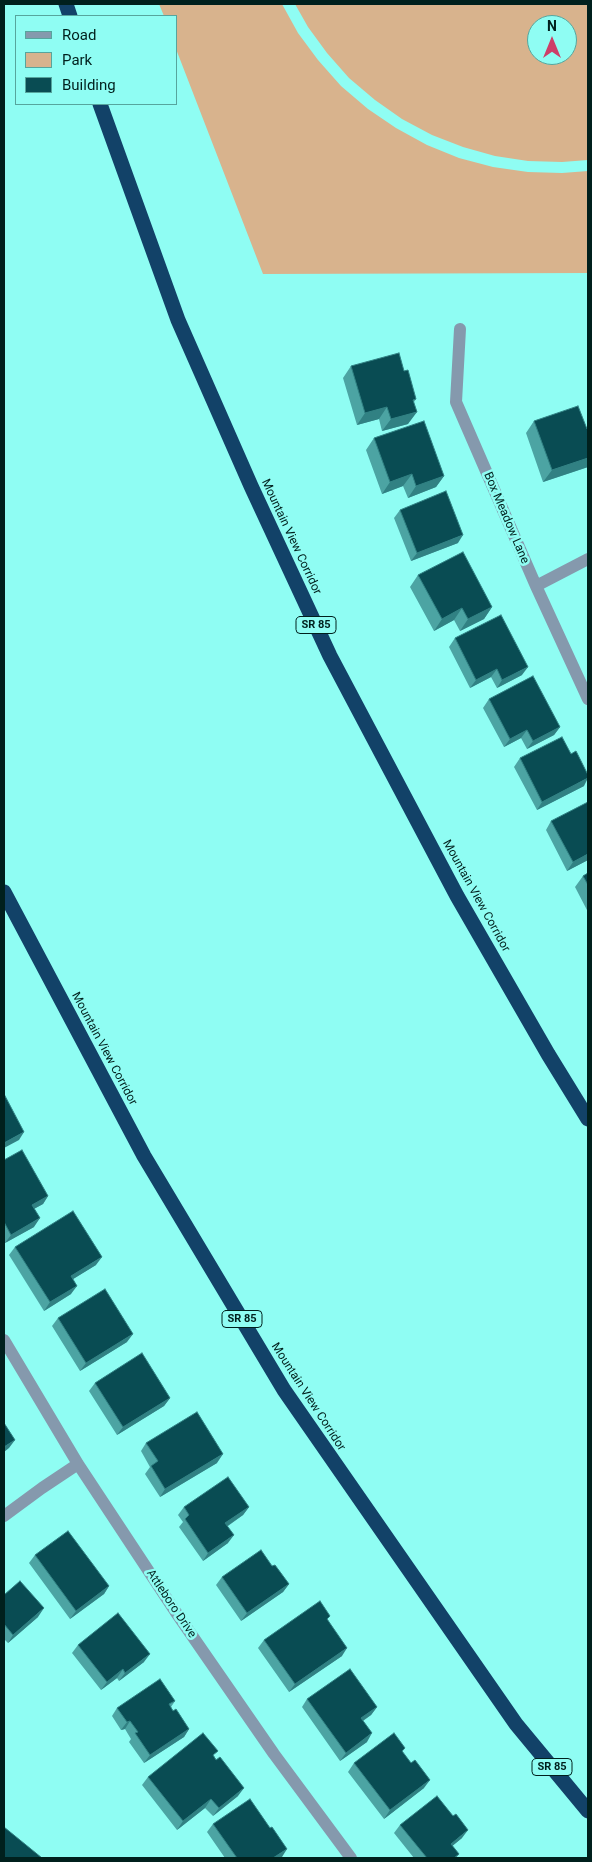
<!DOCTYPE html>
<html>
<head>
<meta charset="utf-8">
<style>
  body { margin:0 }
  #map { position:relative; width:592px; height:1862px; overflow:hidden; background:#8ffdf3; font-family:Roboto,sans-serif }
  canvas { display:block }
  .frame { position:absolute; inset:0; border:5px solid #00201d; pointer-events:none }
  .legend { position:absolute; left:15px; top:15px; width:162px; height:90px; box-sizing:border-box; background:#8ffdf3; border:1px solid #56a59d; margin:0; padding:6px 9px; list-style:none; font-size:15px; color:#00201d }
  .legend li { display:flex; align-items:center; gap:10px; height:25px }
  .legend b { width:25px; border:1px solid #56a59d }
  .north { position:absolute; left:527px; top:15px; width:50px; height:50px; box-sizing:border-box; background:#8ffdf3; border:1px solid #56a59d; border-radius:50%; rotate:0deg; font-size:14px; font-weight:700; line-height:20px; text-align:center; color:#00201d }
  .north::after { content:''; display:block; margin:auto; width:18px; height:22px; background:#cd3f68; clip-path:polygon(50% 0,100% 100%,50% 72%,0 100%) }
</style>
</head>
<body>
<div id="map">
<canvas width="592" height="1862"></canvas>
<div class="frame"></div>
<ul class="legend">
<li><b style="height:6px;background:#8599ad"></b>Road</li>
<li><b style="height:14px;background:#d8b38d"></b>Park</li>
<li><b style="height:14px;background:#094c53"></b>Building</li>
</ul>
<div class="north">N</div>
</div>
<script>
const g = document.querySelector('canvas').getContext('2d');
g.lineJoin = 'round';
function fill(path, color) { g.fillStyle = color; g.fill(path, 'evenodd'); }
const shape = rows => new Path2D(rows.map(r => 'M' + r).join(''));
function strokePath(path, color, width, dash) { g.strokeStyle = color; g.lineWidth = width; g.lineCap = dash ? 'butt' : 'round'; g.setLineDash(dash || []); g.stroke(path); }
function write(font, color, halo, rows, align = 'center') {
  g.font = font + ' Roboto,sans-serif'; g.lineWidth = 5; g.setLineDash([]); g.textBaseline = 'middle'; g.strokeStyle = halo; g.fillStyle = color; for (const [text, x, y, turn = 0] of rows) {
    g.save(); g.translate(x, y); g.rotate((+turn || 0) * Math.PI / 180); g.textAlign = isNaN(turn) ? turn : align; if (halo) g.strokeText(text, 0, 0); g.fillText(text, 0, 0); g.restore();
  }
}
const green = shape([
  [159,4,282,4,298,33,318,60,341,86,368,109,396,128,427,145,459,158,493,167,528,172,562,173,588,171,588,273,263,274,176,49,176,16,164,16],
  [295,4,588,4,588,160,562,162,528,161,495,156,463,147,432,135,402,119,375,100,349,78,327,53,308,27],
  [537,25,567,25,567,55,537,55]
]);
const minor = shape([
  [460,329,456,402,536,586,588,699],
  [536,586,588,559],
  [4,1340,78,1464,175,1611,274,1754,351,1858],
  [4,1516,42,1488,78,1464]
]);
const highway = shape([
  [66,4,70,16],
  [100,104,178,320,251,486,330,656,457,896,548,1054,588,1119],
  [4,892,144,1156,284,1390,516,1724,588,1811]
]);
const wall = shape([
  [351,366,404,371,416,399,414,402,408,424,382,431,379,419,357,425,343,378],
  [534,421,587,429,588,428,588,467,543,482,526,433],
  [374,438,444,476,436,487,408,498,403,486,382,494,366,450],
  [400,510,458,543,411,561,394,518],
  [418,575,492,607,484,619,460,631,454,620,434,631,410,587],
  [455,638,522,675,497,688,491,677,470,688,449,647],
  [489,699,560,727,554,735,527,749,521,738,504,747,483,708],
  [520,758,584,786,537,810,514,767],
  [551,821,588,860,567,871,546,830],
  [588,873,588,912,575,887,583,876],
  [4,1160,48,1196,43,1204,34,1209,34,1227,5,1243,4,1240],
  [15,1247,96,1265,73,1279,71,1294,44,1311,9,1255],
  [58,1318,127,1342,80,1371,52,1326],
  [95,1383,170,1398,164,1406,117,1435,89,1391],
  [146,1443,217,1463,160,1497,145,1474,150,1467,141,1451],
  [184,1507,249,1507,243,1515,228,1526,228,1543,203,1561,179,1527,183,1522,178,1515],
  [35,1555,109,1586,104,1594,70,1619,29,1563],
  [272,1566,289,1584,283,1592,241,1621,216,1585,222,1577],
  [4,1595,38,1617,8,1643,4,1639],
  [328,1620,342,1656,289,1692,258,1648,264,1640],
  [78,1645,144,1662,119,1681,117,1678,101,1690,72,1653],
  [307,1699,377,1707,371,1715,363,1721,367,1742,340,1761,302,1707],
  [175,1701,171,1707,173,1711,189,1729,184,1737,144,1763,129,1742,131,1739,125,1729,121,1730,112,1716,117,1708],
  [405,1748,402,1752,411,1763,424,1788,384,1819,348,1772,354,1763],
  [214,1756,238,1796,213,1816,205,1808,177,1830,142,1785,148,1777],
  [213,1824,282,1857,280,1858,225,1858,207,1832],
  [400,1825,462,1838,452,1846,459,1854,456,1858,414,1858,394,1833]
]);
const shadedWall = shape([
  [387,407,379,419,357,425,365,413],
  [417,412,408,424,382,431,391,419],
  [588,458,588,467,543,482,552,470],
  [412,474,403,486,382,494,390,482],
  [444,476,436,487,408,498,416,486],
  [463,535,458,543,411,561,417,553],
  [492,607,484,619,460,631,468,619],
  [462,608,454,620,434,631,442,619],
  [528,667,522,675,497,688,502,680],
  [497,669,491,677,470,688,476,680],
  [560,727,554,735,527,749,533,741],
  [527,730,521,738,504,747,510,739],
  [588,778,584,786,537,810,542,802],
  [588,854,588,860,567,871,573,862],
  [24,1132,19,1140,4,1148,4,1143],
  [48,1196,43,1204,26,1213,32,1205],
  [40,1218,34,1227,5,1243,11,1235],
  [102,1257,96,1265,65,1284,71,1276],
  [77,1286,71,1294,44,1311,50,1302],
  [133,1334,127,1342,80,1371,86,1363],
  [170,1398,164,1406,117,1435,123,1427],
  [15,1440,9,1448,4,1452,4,1447],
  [223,1454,217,1463,160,1497,165,1489],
  [249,1507,243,1515,220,1531,225,1523],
  [234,1535,228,1543,203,1561,208,1553],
  [289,1584,283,1592,241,1621,247,1613],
  [109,1586,104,1594,70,1619,76,1611],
  [44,1608,38,1617,8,1643,13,1635],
  [347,1648,342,1656,289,1692,295,1684],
  [150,1654,144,1662,119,1681,125,1673],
  [123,1669,117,1678,101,1690,107,1682],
  [377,1707,371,1715,355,1726,361,1718],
  [130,1721,125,1729,121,1730,127,1722],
  [189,1729,184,1737,144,1763,150,1755],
  [372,1733,367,1742,340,1761,346,1753],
  [430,1780,424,1788,384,1819,390,1810],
  [244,1788,238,1796,213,1816,219,1808],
  [211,1799,205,1808,177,1830,183,1821],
  [468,1830,462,1838,445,1852,451,1844],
  [287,1849,282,1857,280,1858,273,1858]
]);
const building = shape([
  [399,353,404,371,408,370,416,399,413,400,417,412,391,419,387,407,365,413,351,366,399,353],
  [578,406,587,429,588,428,588,458,552,470,534,421,578,406],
  [424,421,444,476,416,486,412,474,390,482,374,438,424,421],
  [446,491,463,535,417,553,400,510,446,491],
  [463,552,492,607,468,619,462,608,442,619,418,575,463,552],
  [501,615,528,667,502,680,497,669,476,680,455,638,501,615],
  [533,676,560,727,533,741,527,730,510,739,489,699,533,676],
  [562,737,571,754,576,751,588,775,588,778,542,802,520,758,562,737],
  [588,802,588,854,573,862,551,821,588,802],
  [588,873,588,885,583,876,588,873],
  [4,1094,24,1132,4,1143,4,1094],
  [22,1150,48,1196,32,1205,40,1218,11,1235,4,1222,4,1160,22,1150],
  [73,1211,102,1257,71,1276,77,1286,50,1302,15,1247,73,1211],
  [105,1289,133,1334,86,1363,58,1318,105,1289],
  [142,1353,170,1398,123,1427,95,1383,142,1353],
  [197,1412,223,1454,165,1489,151,1466,158,1461,146,1443,197,1412],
  [4,1423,15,1440,4,1447,4,1423],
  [228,1477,249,1507,225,1523,234,1535,208,1553,185,1519,189,1515,184,1507,228,1477],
  [68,1531,109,1586,76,1611,35,1555,68,1531],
  [261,1550,272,1566,275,1565,289,1584,247,1613,222,1577,261,1550],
  [20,1581,44,1608,13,1635,4,1624,4,1595,20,1581],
  [320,1601,330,1616,327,1619,347,1648,295,1684,264,1640,320,1601],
  [118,1613,150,1654,125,1673,123,1669,107,1682,78,1645,118,1613],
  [350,1669,377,1707,361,1718,372,1733,346,1753,307,1699,350,1669],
  [160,1679,175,1701,169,1704,173,1711,176,1709,189,1729,150,1755,135,1733,138,1732,130,1721,127,1722,117,1708,160,1679],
  [203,1733,218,1751,213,1755,216,1760,220,1757,244,1788,219,1808,211,1799,183,1821,148,1777,203,1733],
  [394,1733,405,1748,402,1751,411,1763,415,1760,430,1780,390,1810,354,1763,394,1733],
  [437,1796,453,1816,456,1814,468,1830,451,1844,459,1854,454,1858,427,1858,400,1825,437,1796],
  [250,1799,270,1828,272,1827,287,1849,273,1858,237,1858,213,1824,250,1799],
  [4,1827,42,1858,4,1858,4,1827]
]);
const shields = [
  [316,625,40],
  [242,1319,40],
  [552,1767,40]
];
const shieldNames = [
  ["SR 85",316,625],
  ["SR 85",242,1319],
  ["SR 85",552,1767]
];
const streetNames = [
  ["Box Meadow Lane",506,518,67],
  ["Mountain View Corridor",291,537,65],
  ["Mountain View Corridor",476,896,61],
  ["Mountain View Corridor",104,1049,62],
  ["Mountain View Corridor",308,1397,57],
  ["Attleboro Drive",171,1604,56]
];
fill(green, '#d8b38d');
strokePath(minor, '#8599ad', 12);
strokePath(highway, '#124268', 15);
fill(wall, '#4ca4a3');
fill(shadedWall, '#318183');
fill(building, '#094c53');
strokePath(building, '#318183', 1);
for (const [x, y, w] of shields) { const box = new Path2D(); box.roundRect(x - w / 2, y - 8.5, w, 17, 4); g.fillStyle = '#8ffdf3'; g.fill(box); strokePath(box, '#00201d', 1); }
write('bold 11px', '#00201d', null, shieldNames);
write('12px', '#00201d', '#8ffdf3', streetNames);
</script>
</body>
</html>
